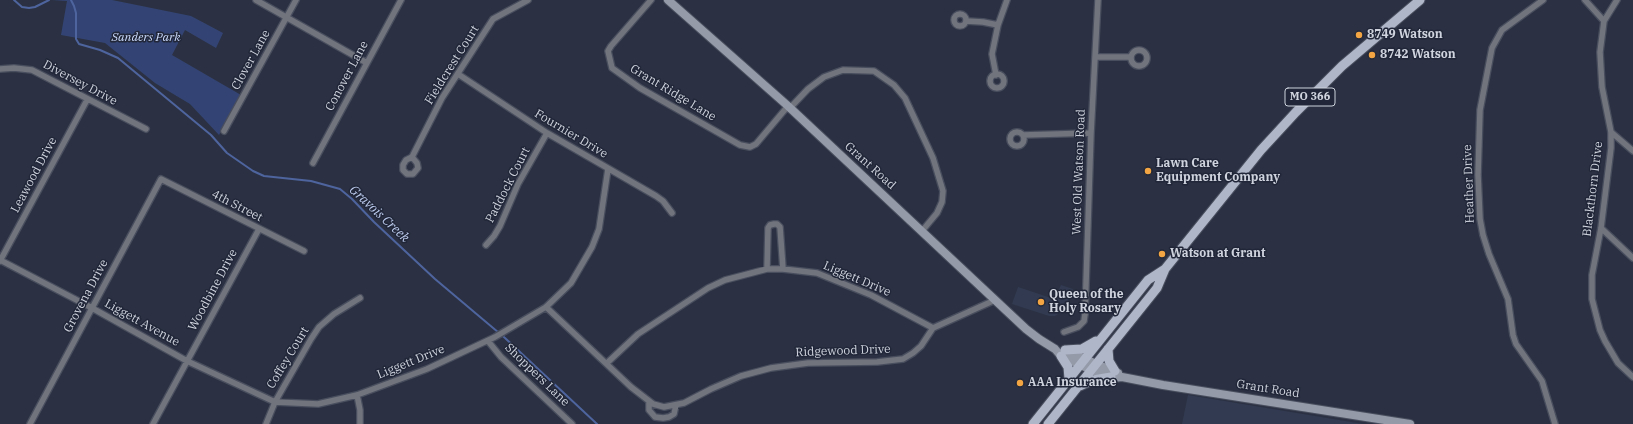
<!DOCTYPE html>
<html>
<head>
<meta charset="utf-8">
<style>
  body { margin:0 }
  canvas { display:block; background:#2b3142 }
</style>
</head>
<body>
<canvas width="1633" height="424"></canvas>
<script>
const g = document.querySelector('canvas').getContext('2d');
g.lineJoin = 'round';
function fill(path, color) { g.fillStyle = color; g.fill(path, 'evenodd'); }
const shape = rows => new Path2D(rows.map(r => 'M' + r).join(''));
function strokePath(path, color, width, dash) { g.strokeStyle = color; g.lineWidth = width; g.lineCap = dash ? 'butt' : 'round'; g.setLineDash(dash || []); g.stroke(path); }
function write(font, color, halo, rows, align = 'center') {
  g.font = font + ' "IBM Plex Serif",serif'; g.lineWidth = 3; g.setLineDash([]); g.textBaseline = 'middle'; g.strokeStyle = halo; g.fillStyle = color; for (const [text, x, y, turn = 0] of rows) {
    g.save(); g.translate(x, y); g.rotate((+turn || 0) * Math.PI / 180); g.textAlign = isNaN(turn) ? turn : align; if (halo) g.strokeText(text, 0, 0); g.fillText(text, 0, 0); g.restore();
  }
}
const built = shape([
  [1061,285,1073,289,1066,311,1060,310,1058,314,1055,316,1049,316,1012,304,1018,287,1054,299],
  [1188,395,1321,417,1363,424,1182,424]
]);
const green = shape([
  [52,0,112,0,191,16,223,33,216,48,185,30,172,55,241,95,219,135,190,104,155,83,105,43,61,35,67,1]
]);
const stream = shape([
  [14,0,22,7,29,8,35,7,49,0],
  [71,0,74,6,76,13,76,39,79,44,100,50,118,58,211,135,227,153,253,171,264,176,311,181,340,189,352,199,374,222,435,279,505,338,597,424]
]);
const street = shape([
  [256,0,367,63],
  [651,0,611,46,608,51,612,68,640,88,740,145,750,147,756,144,788,106],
  [1543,0,1502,30,1492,48,1480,110,1478,175,1480,219,1483,235,1489,254,1508,299,1513,335,1516,344,1542,381,1555,424],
  [1585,0,1604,21,1600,52,1602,87,1611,132,1611,148,1601,228,1592,275,1592,299,1600,330,1605,341,1618,363,1633,377],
  '954 20a6 6 0 1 1 12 0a6 6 0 1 1-12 0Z',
  [966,21,983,22,998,25],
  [1604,21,1617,0],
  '1131 58a8 8 0 1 1 16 0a8 8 0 1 1-16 0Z',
  [1096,57,1131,57],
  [0,69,14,68,32,70,146,129],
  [458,74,547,133,656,196,663,201,672,213],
  '990 81a7 7 0 1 1 14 0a7 7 0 1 1-14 0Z',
  [996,75,992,54,998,25,1007,0],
  [789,109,808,89,824,77,843,70,874,71,894,85,905,98,933,158,943,191,942,202,937,213,922,231],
  [224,131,296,0],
  '1010 139a7 7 0 1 1 14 0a7 7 0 1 1-14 0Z',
  [1611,132,1633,151],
  [1023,135,1091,133],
  [412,157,442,98,493,19,528,0],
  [412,157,417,163,418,168,413,174,407,174,403,170,403,165,406,160,412,157],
  [313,163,401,0],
  [1601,228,1633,258],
  [486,245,494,236,500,226,518,184,547,133],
  [0,260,92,308,187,361,275,402,318,404,357,395,427,369,495,337,546,307,571,283,592,247,599,229,608,169],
  [0,261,87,100],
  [767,269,768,228,770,225,774,224,777,224,780,227,783,269],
  [546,307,631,387,653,404,664,407,684,403,711,389,741,376,771,368,808,363,877,362,903,359,913,353,921,346,933,328],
  [1064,332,1078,327,1084,321,1085,314,1091,133,1098,0],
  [488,341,501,357,572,424],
  [607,363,638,334,708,288,725,280,767,269,783,269,817,273,871,295,933,328,995,300],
  [357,395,360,410,360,424],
  [649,402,649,410,655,417,663,418,669,417,674,414,676,405],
  [30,424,161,179,304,251],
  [153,424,259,229],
  [266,424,275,402,311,339,319,327,334,314,360,298]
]);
const secondary = shape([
  [668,0,788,106,1026,329,1039,339,1055,349,1061,356,1091,370,1113,378,1122,377,1163,385,1410,424],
  [1065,350,1096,364,1118,373]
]);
const primary = shape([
  [1108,349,1109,361,1115,371],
  [1065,350,1082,349,1096,341],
  [1061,356,1068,367,1069,379],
  [1080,386,1093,380,1111,377],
  [1033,424,1148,280,1165,269],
  [1048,424,1157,288,1165,269,1261,150,1296,112,1342,66,1420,0]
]);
const markers = [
  [1359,35,4,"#f2a542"],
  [1372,55,4,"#f2a542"],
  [1148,171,4,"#f2a542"],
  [1162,254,4,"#f2a542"],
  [1041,302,4,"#f2a542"],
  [1020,383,4,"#f2a542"]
];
const shields = [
  [1310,97,50]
];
const shieldNames = [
  ["MO 366",1310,97]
];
const poiNames = [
  ["8749 Watson",1367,35],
  ["8742 Watson",1380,55],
  ["Lawn Care",1156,164],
  ["Equipment Company",1156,178],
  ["Watson at Grant",1170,254],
  ["Queen of the",1049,295],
  ["Holy Rosary",1049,309],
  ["AAA Insurance",1028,383]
];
const parkNames = [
  ["Sanders Park",146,38]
];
const streetNames = [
  ["Clover Lane",251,60,-61],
  ["Fieldcrest Court",452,65,-58],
  ["Conover Lane",347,76,-62],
  ["Diversey Drive",80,83,28],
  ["Grant Ridge Lane",673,93,31],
  ["Fournier Drive",571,134,31],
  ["Grant Road",870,166,42],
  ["West Old Watson Road",1079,172,-88],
  ["Leawood Drive",34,175,-62],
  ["Heather Drive",1469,184,-92],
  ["Paddock Court",508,185,-63],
  ["Blackthorn Drive",1593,189,-83],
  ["4th Street",237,206,27],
  ["Liggett Drive",857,279,23],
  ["Woodbine Drive",213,290,-62],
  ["Grovena Drive",86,296,-62],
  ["Liggett Avenue",142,323,29],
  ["Ridgewood Drive",843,351,-2],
  ["Coffey Court",288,358,-59],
  ["Liggett Drive",411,362,-22],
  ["Shoppers Lane",537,375,44],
  ["Grant Road",1268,389,9]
];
const waterNames = [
  ["Gravois Creek",379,214,43]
];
fill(built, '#313a51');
fill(green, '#334474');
strokePath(stream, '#4e649e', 2);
strokePath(street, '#494e5e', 8);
strokePath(secondary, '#494e5e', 10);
strokePath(primary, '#494e5e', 11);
strokePath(street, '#71747d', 5.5);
strokePath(secondary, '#949aa8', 8);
strokePath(primary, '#afb6c8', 9);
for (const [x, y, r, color] of markers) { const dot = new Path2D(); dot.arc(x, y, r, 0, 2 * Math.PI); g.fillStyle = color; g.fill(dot); strokePath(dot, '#212738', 1.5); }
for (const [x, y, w] of shields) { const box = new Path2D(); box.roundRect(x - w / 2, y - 9, w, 18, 3); g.fillStyle = '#212738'; g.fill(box); strokePath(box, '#cfd3de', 1); }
write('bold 11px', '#cfd3de', null, shieldNames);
write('bold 12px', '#cfd3de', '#212738', poiNames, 'left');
write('italic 12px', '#ccdbfd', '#212738', parkNames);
write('12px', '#cfd3de', '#212738', streetNames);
write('italic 13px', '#beccef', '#212738', waterNames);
</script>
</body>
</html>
